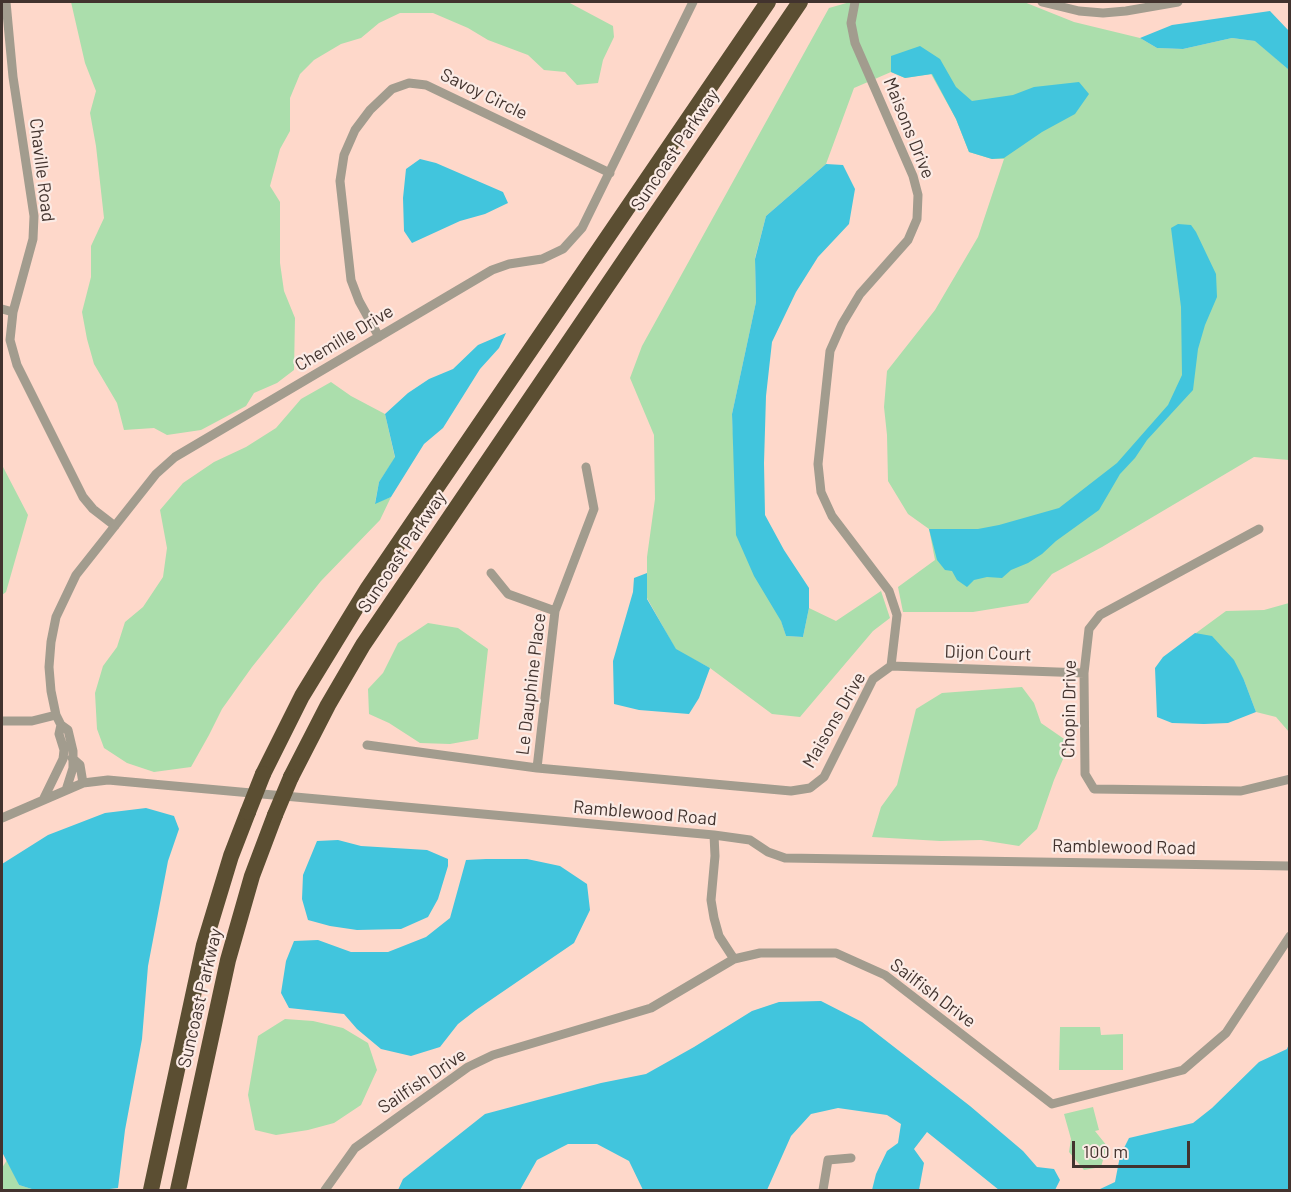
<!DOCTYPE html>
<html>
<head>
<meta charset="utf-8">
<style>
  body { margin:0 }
  #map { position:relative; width:1291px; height:1192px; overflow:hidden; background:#fed8ca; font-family:Barlow,sans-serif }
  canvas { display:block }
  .frame { position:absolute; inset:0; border:3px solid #42332e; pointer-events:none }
  .scale { position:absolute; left:1072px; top:1141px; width:118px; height:27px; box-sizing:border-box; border:3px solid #42332e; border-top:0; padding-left:8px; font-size:18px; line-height:21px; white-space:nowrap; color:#42332e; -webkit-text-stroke:4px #fbebe5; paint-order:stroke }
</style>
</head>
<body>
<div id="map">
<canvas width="1291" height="1192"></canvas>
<div class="frame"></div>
<div class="scale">100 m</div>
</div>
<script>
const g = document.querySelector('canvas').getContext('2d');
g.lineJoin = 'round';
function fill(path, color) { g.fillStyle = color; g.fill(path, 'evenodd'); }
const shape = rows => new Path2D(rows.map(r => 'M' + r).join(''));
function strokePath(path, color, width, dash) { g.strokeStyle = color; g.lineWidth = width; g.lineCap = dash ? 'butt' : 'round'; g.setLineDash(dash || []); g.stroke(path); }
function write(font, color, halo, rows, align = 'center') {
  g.font = font + ' Barlow,sans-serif'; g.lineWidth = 4.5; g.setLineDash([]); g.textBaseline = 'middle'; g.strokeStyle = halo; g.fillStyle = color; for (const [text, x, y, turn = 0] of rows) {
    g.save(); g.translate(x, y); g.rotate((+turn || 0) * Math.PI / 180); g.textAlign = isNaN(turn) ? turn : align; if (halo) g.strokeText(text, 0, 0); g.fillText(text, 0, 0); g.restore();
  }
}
const green = shape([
  [71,2,568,2,613,26,614,37,603,60,598,83,577,85,565,72,544,70,528,55,488,40,468,28,433,13,400,13,379,23,361,38,341,44,314,60,300,74,290,98,290,131,280,149,270,186,280,202,280,263,284,291,295,318,294,370,277,383,254,393,246,406,201,430,167,435,154,428,124,430,117,403,94,364,87,339,82,312,91,277,91,246,104,218,96,146,90,113,96,91,85,63],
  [850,2,1024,2,1074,22,1140,38,1157,48,1183,49,1232,38,1256,41,1289,70,1289,460,1254,457,1102,547,1052,574,1028,603,973,612,903,612,898,587,935,560,929,529,908,514,888,481,887,435,884,407,887,371,935,310,978,237,1004,159,992,159,969,152,956,119,931,74,905,78,891,72,854,88,826,164,766,216,755,258,756,302,732,414,735,474,786,636,803,637,809,608,836,621,881,591,890,618,873,631,800,717,772,714,710,668,676,650,647,598,647,557,655,499,654,435,630,378,642,346,829,8],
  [331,382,351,396,385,414,395,458,379,482,375,503,391,497,380,520,321,581,252,667,222,709,209,735,191,767,154,772,127,763,104,748,97,729,95,693,103,666,117,647,125,622,143,607,163,577,167,548,160,510,183,483,214,462,246,447,276,428,301,399],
  [2,465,28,515,6,592,2,595],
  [1289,603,1289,732,1276,717,1256,712,1244,680,1196,633,1226,611,1264,610],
  [428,623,458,628,488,649,478,739,450,744,420,743,389,723,369,714,368,689,383,673,398,643],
  [1022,687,1034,703,1041,723,1070,743,1054,780,1037,829,1019,846,981,840,940,841,872,837,881,807,897,785,916,709,942,693],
  [285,1019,313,1021,343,1028,368,1043,377,1070,361,1105,334,1123,308,1130,276,1135,255,1130,248,1095,258,1036],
  [1060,1027,1100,1027,1101,1035,1123,1034,1123,1070,1059,1070],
  [1093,1107,1099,1130,1095,1131,1107,1146,1101,1167,1084,1170,1069,1152,1071,1139,1064,1114],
  [7,1160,19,1185,35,1190,2,1190,2,1168]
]);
const water = shape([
  [1270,11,1289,31,1289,70,1255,41,1232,38,1183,49,1157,48,1140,38,1172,25],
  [920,46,940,59,956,87,972,101,1013,95,1034,87,1079,82,1089,94,1075,114,1042,132,1004,158,992,159,969,152,956,119,932,74,905,78,891,72,891,56],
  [420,159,436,163,503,192,508,203,485,214,460,221,412,243,404,231,403,198,406,169],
  [826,164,843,165,855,189,849,224,818,257,796,292,772,342,766,396,764,463,765,515,784,550,809,588,809,608,803,637,786,636,781,621,754,576,736,535,732,414,756,302,755,259,766,216],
  [1178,224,1191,225,1196,232,1216,274,1217,297,1205,325,1198,349,1193,390,1147,440,1135,458,1120,474,1099,510,1056,541,1042,554,1028,563,1011,570,1002,578,987,577,974,580,967,587,957,580,952,571,945,570,937,560,929,529,978,529,999,525,1059,508,1117,463,1168,405,1182,375,1181,307,1171,228],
  [506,333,499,348,480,369,443,428,424,444,391,497,375,504,379,482,395,457,385,414,408,393,429,379,453,369,478,345],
  [647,573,647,599,676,649,710,668,699,698,689,714,639,710,614,704,613,661,633,592,634,578],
  [1195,633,1212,636,1234,660,1244,680,1256,712,1228,723,1204,724,1172,723,1157,717,1155,668,1163,657],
  [146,808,174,816,179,829,168,861,148,966,142,1039,125,1130,118,1188,101,1190,35,1190,19,1185,2,1152,2,864,48,835,105,813],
  [338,840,361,846,427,850,448,859,448,866,438,899,428,917,401,929,357,930,330,926,308,920,302,899,303,875,317,841],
  [486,859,527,859,560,866,587,884,590,910,574,943,476,1010,458,1024,440,1047,411,1056,381,1049,357,1029,344,1014,289,1008,281,993,286,961,294,941,318,940,351,952,388,952,426,937,450,918,466,860],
  [821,1001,862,1022,970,1106,1023,1151,1037,1167,1054,1169,1060,1180,1055,1190,999,1190,927,1132,914,1149,924,1163,919,1190,872,1190,876,1174,887,1151,898,1143,901,1124,887,1115,838,1108,811,1114,791,1136,767,1190,643,1190,629,1161,597,1144,568,1144,537,1160,520,1190,398,1190,403,1179,485,1114,601,1083,646,1074,694,1047,752,1011,779,1002],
  [1289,1044,1289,1190,1098,1190,1115,1182,1120,1156,1129,1138,1193,1123,1212,1108,1259,1062,1287,1049]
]);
const street = shape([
  [6,2,13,77,34,216,33,239,13,312,10,340,17,365,83,497,93,509,115,526],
  [1042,2,1079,11,1103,13,1126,11,1178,2],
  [2,309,13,312],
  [379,337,359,301,351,280,340,181,344,155,355,130,370,110,392,89,409,83,426,85,610,173],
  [1259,529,1100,615,1089,629,1084,673,1085,774,1094,789,1241,791,1290,779],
  [491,573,508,594,555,611],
  [891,666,1084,673],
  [2,721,32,721,56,715],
  [367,745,537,768,791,791,810,788,824,777,873,679,891,666,897,615,889,591,832,516,821,492,818,464,830,351,842,324,860,294,908,240,917,219,918,195,913,176,855,43,851,23,855,2],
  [72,758,80,765,83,783],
  [537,768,555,611,594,509,586,467],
  [66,790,73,768,73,751,68,730,61,725,56,715,51,691,49,667,51,642,56,617,76,575,156,474,175,457,492,270,509,264,542,259,563,249,582,228,693,2],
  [44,798,63,759,64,750,59,734,61,725],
  [2,818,83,783,108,780,714,835,750,840,768,852,785,858,1290,866],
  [714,835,715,856,711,900,714,918,719,936,734,959],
  [325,1190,355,1148,468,1067,493,1055,651,1008,734,959,760,953,836,953,885,975,1052,1104,1183,1070,1226,1033,1290,936],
  [823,1190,828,1160,851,1158]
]);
const highway = shape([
  [263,774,302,696,368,588,768,2],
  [291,777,328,705,363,645,800,2],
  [151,1190,204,945,231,856,248,812],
  [178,1190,228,960,252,876,275,815]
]);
const highwayBridge = shape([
  [248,812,263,774],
  [275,815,291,777]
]);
const streetNames = [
  ["Savoy Circle",484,94,26],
  ["Maisons Drive",909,128,68],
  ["Suncoast Parkway",675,150,-56],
  ["Chaville Road",42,170,83],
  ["Chemille Drive",344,338,-31],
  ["Suncoast Parkway",402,552,-56],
  ["Dijon Court",988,653,2],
  ["Le Dauphine Place",531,684,-83],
  ["Chopin Drive",1069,709,-89],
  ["Maisons Drive",834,720,-60],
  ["Ramblewood Road",645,813,5],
  ["Ramblewood Road",1124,847,1],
  ["Sailfish Drive",933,993,37],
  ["Suncoast Parkway",200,998,-77],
  ["Sailfish Drive",422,1081,-34]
];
fill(green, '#abdeac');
fill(water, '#41c5dd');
strokePath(street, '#a29c8e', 9);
strokePath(highway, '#5b4e32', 16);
strokePath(highwayBridge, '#5b4e32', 16);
write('18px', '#42332e', '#fbebe5', streetNames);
</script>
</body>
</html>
